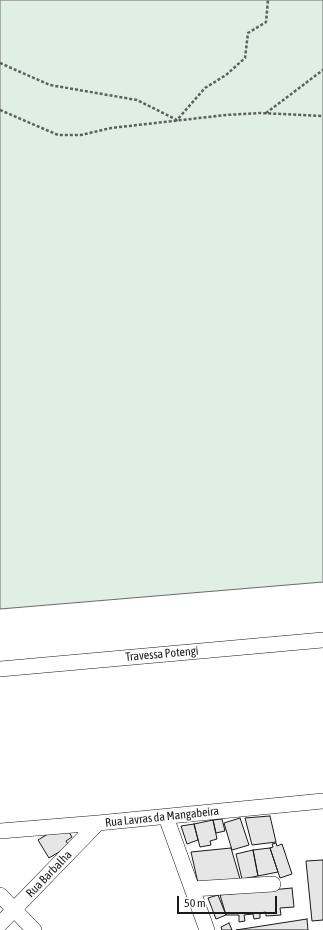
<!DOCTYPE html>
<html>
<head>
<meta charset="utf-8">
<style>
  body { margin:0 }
  #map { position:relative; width:323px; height:930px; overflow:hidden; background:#fff; font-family:"Asap Condensed",sans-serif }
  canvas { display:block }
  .scale { position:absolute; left:177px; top:896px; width:100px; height:18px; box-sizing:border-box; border:2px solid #1a1a1a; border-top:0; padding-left:5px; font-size:12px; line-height:14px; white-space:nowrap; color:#1a1a1a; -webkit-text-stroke:3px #fff; paint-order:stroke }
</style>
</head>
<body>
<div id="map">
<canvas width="323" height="930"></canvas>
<div class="scale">50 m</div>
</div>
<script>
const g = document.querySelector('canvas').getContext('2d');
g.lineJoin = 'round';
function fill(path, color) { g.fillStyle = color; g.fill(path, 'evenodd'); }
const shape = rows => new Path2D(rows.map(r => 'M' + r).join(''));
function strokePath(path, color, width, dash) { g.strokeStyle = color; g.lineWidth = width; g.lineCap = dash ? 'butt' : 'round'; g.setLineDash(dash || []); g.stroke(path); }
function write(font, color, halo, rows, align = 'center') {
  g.font = font + ' "Asap Condensed",sans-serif'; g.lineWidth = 3; g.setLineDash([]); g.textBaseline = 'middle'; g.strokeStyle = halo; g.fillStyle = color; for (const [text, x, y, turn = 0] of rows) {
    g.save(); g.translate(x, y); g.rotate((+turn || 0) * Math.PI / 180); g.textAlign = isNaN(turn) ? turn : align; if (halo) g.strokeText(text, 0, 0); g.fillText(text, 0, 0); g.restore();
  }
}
const green = shape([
  [0,0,323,0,323,582,0,609,0,0]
]);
const building = shape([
  [270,816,276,842,252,845,245,818,270,816],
  [240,818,249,845,232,850,224,823,240,818],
  [222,819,225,831,216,833,213,820,222,819],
  [213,820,217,839,210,841,211,845,200,847,194,824,213,820],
  [64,824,72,837,66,841,69,846,49,858,38,840,64,824],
  [194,824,198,840,187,844,181,826,194,824],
  [276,843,277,846,282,844,292,874,280,878,270,848,273,847,272,844,276,843],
  [231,848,240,879,198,883,191,852,231,848],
  [270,848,278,872,258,876,253,850,270,848],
  [253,850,258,876,242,879,236,854,253,850],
  [323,860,323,920,312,921,306,861,323,860],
  [292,888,294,907,280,908,281,915,266,916,266,912,260,913,260,918,254,919,253,914,244,915,245,921,239,922,239,915,226,915,220,895,292,888],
  [218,895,226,915,216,919,208,898,218,895],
  [307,919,308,930,236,930,307,919],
  [229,923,232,930,222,930,221,927,229,923]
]);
const path = shape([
  [0,63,50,85,137,100,177,120,205,88,226,75,245,58,248,33,266,22,268,0],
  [0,110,58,135,81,135,111,128,226,115,260,113,323,116],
  [266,113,323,70]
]);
const minor = shape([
  [0,669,323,640],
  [166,817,207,930],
  [0,831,98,823,323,801],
  [192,889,273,884],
  [0,895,34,930],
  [0,924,98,823]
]);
const streetNames = [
  ["Travessa Potengi",162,654,-5],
  ["Rua Lavras da Mangabeira",162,817,-6],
  ["Rua Barbalha",49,874,-46]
];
fill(green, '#e0efe3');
strokePath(green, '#6a6a6a', 1);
fill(building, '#e6e6e6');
strokePath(building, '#1a1a1a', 1);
strokePath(minor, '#1a1a1a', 16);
strokePath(path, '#5f5f5f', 2.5, [3, 2]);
strokePath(minor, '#fff', 15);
write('12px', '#1a1a1a', '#fff', streetNames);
</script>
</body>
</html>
